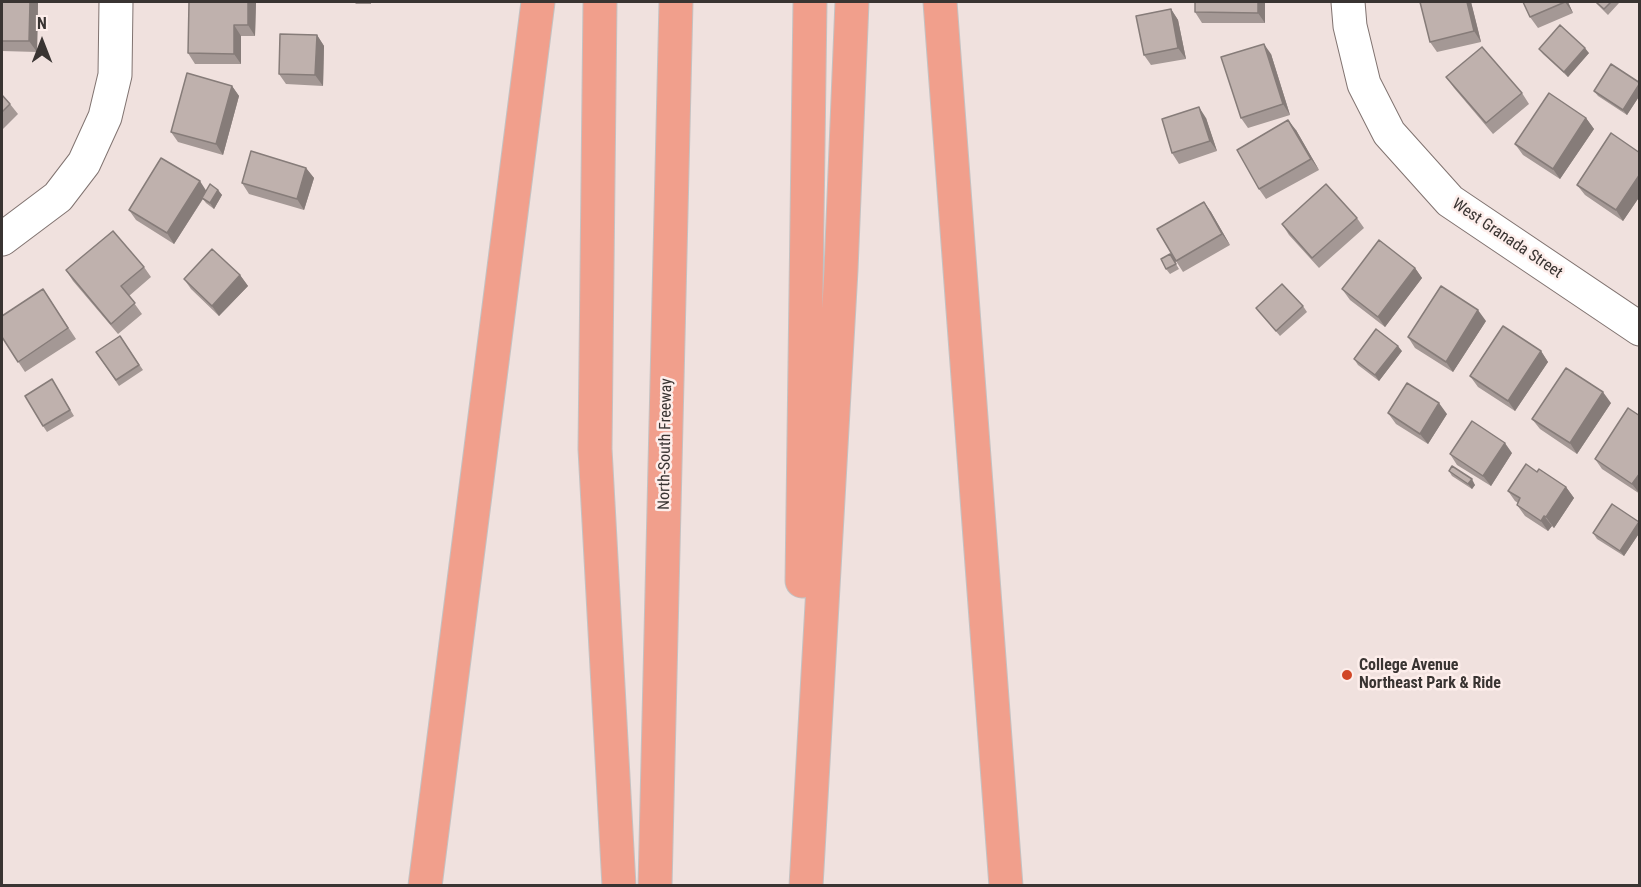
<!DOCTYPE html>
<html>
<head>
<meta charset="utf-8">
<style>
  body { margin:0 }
  #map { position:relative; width:1641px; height:887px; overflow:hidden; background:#f0e1de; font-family:"Roboto Condensed",sans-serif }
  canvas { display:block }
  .frame { position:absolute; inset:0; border:3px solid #393432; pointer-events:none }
  .north { position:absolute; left:12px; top:12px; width:60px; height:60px; -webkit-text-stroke:4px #fdeeeb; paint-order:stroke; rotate:0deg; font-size:16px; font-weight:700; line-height:24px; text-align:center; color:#393432 }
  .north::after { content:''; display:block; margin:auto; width:21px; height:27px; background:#393432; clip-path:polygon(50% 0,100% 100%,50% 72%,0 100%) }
</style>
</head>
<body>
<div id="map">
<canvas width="1641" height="887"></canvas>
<div class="frame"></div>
<div class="north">N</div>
</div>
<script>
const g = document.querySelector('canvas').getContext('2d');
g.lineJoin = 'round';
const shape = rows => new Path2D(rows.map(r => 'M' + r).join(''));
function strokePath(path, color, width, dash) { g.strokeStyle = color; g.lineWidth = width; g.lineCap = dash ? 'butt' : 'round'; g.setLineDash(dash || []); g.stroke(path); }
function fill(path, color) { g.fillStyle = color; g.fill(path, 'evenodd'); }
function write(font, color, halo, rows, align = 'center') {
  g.font = font + ' "Roboto Condensed",sans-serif'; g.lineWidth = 5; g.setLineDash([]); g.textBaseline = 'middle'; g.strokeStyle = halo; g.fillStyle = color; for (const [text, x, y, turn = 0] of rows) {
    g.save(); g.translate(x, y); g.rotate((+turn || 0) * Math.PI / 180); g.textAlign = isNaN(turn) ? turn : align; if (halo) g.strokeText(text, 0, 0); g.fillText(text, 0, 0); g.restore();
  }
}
const minor = shape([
  [1348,2,1350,26,1364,84,1389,133,1450,201,1640,329],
  [2,239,58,197,84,163,105,117,115,75,116,2]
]);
const motorway = shape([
  [600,2,595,449,619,886],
  [940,2,1006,886],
  [802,581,810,2],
  [425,886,538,2],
  [655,886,676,2],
  [806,886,841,270,852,2]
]);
const wall = shape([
  [2,2,38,2,37,52,2,51],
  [256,2,255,36,241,36,241,64,195,64,188,53],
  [354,2,371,2,371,4,356,4],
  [1195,2,1265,2,1265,23,1202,23,1195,12],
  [1471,2,1481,42,1437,52,1430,42],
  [1523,2,1568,2,1573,13,1538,28,1530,17],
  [1595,2,1617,2,1619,3,1608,15],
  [1171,9,1178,20,1186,59,1151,65,1144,55],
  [317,35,324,46,323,86,286,84,279,74],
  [1539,49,1589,53,1568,77,1543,54],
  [1271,54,1290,115,1248,128,1241,118],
  [1446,77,1522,93,1529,104,1493,134,1454,88],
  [1640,83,1640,95,1627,115,1598,96,1594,91],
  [232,86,239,96,223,155,178,142,171,132],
  [2,95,10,104,18,114,2,130],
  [1206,118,1217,151,1179,164,1172,153],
  [1586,118,1594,129,1560,179,1523,155,1515,144],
  [1296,130,1319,170,1266,199,1259,189],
  [1640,153,1640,196,1623,221,1585,195,1577,185],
  [306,168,314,178,304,210,249,194,242,183],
  [218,190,222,195,214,209,206,203,203,199,174,244,136,220,129,210],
  [1204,202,1211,212,1230,245,1183,272,1176,261],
  [1357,218,1364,228,1319,268,1289,235,1282,224],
  [1170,254,1179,269,1170,274,1166,269],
  [144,267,151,277,129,296,142,314,118,334,73,281,66,270],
  [1415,268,1422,278,1385,327,1350,300,1342,289],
  [240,275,248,286,219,316,191,289,184,279],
  [43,289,76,339,25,372,2,337],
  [1303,306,1307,312,1280,336,1256,308],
  [1486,321,1453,372,1415,348,1408,337],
  [120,336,143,370,119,386,96,352],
  [1402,351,1379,381,1358,365,1354,359],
  [1541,351,1548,362,1515,411,1478,387,1470,376],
  [52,379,74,416,47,432,43,426],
  [1611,403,1577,454,1540,429,1532,419],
  [1388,413,1447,414,1428,444,1396,424],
  [1640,416,1640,494,1602,469,1595,459],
  [1512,453,1491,486,1457,465,1450,454],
  [1449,471,1475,485,1472,489,1452,476],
  [1537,472,1566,487,1574,498,1554,528,1552,526,1548,531,1525,516,1517,505,1518,503,1515,501,1508,491],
  [1640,522,1640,532,1624,556,1597,539,1593,533]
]);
const shadedWall = shape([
  [30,2,38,2,37,52,29,41],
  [248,2,256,2,255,36,248,25],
  [1258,2,1265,2,1265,23,1258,13],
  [1467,2,1471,2,1481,42,1474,31],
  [1565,2,1568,2,1573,13],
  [1171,9,1178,20,1186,59,1178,48],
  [234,25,241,36,241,64,234,54],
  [317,35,324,46,323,86,315,75],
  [1264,44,1271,54,1290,115,1283,104],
  [1585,48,1589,53,1568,77,1564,72],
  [1640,84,1640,95,1627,115,1623,110],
  [232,86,239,96,223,155,216,144],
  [1199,107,1206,118,1217,151,1210,141],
  [1586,118,1594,129,1560,179,1553,169],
  [1288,120,1296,130,1319,170,1311,159],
  [306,168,314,178,304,210,297,199],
  [1640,174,1640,196,1623,221,1616,210],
  [200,181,207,192,174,244,167,233],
  [218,190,222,195,214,209,210,203],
  [1204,202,1211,212,1230,245,1222,234],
  [1415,268,1422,278,1385,327,1378,317],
  [240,275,248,286,219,316,212,306],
  [1478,310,1486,321,1453,372,1446,362],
  [1398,346,1402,351,1379,381,1375,375],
  [1541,351,1548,362,1515,411,1508,401],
  [1603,392,1611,403,1577,454,1570,443],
  [1439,403,1447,414,1428,444,1420,434],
  [1505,443,1512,453,1491,486,1483,476],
  [1640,473,1640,494,1632,484],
  [1472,479,1475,485,1472,489,1468,484],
  [1566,487,1574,498,1554,528,1546,517],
  [1544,516,1552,526,1548,531,1541,521],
  [1639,522,1640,532,1624,556,1620,551]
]);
const building = shape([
  [2,2,30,2,29,41,2,41,2,2],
  [189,2,248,2,248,25,234,25,234,54,188,53,189,2],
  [1195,2,1258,2,1258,13,1195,12,1195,2],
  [1420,2,1467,2,1474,31,1430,42,1420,2],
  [1523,2,1565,2,1530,17,1523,2],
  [1596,2,1611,2,1604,9,1596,2],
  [1171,9,1178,48,1144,55,1136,16,1171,9],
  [1560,25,1585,48,1564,72,1539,49,1560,25],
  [280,34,317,35,315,75,279,74,280,34],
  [1264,44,1283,104,1241,118,1221,57,1264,44],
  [1482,47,1522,93,1486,123,1446,77,1482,47],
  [1611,64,1640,83,1623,110,1594,91,1611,64],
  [187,73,232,86,216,144,171,132,187,73],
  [1549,93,1586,118,1553,169,1515,144,1549,93],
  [2,95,10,104,2,112,2,95],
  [1199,107,1210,141,1172,153,1162,119,1199,107],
  [1288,120,1311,159,1259,189,1237,150,1288,120],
  [1611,133,1640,153,1640,174,1616,210,1577,185,1611,133],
  [251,151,306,168,297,199,242,183,251,151],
  [161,158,200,181,167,233,129,210,161,158],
  [210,184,218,190,210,203,202,198,210,184],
  [1326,184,1357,218,1312,258,1282,224,1326,184],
  [1204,202,1222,234,1176,261,1157,229,1204,202],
  [113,231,144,267,121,286,135,303,111,324,66,270,113,231],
  [1379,240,1415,268,1378,317,1342,289,1379,240],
  [212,249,240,275,212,306,184,279,212,249],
  [1170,254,1176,264,1166,269,1161,259,1170,254],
  [1282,284,1303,306,1276,331,1256,308,1282,284],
  [1441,286,1478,310,1446,362,1408,337,1441,286],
  [43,289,68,328,18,362,2,337,2,316,43,289],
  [1503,326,1541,351,1508,401,1470,376,1503,326],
  [1376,329,1398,346,1375,375,1354,359,1376,329],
  [120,336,139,365,116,380,96,352,120,336],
  [1566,368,1603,392,1570,443,1532,419,1566,368],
  [52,379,70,410,43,426,25,396,52,379],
  [1407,383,1439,403,1420,434,1388,413,1407,383],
  [1628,408,1640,416,1640,473,1632,484,1595,459,1628,408],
  [1472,421,1505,443,1483,476,1450,454,1472,421],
  [1526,464,1537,472,1539,469,1566,487,1546,517,1544,516,1541,521,1517,505,1520,498,1508,491,1526,464],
  [1452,466,1472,479,1468,484,1449,471,1452,466],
  [1612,504,1639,522,1620,551,1593,533,1612,504]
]);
const markers = [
  [1347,675,6,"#d14727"]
];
const streetNames = [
  ["West Granada Street",1507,239,34],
  ["North-South Freeway",666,444,-89]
];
const poiNames = [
  ["College Avenue",1359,666],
  ["Northeast Park & Ride",1359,684]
];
strokePath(minor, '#807370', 35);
strokePath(motorway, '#c4c2c2', 35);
strokePath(minor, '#fff', 33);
strokePath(motorway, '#f19f8c', 33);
fill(wall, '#a49895');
fill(shadedWall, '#867c79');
fill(building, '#bfb1ad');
strokePath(building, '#867c79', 1.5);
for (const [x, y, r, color] of markers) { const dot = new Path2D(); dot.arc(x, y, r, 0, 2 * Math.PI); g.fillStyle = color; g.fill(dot); strokePath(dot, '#fdeeeb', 2); }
write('16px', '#393432', '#fdeeeb', streetNames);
write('bold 16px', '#393432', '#fdeeeb', poiNames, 'left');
</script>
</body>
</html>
